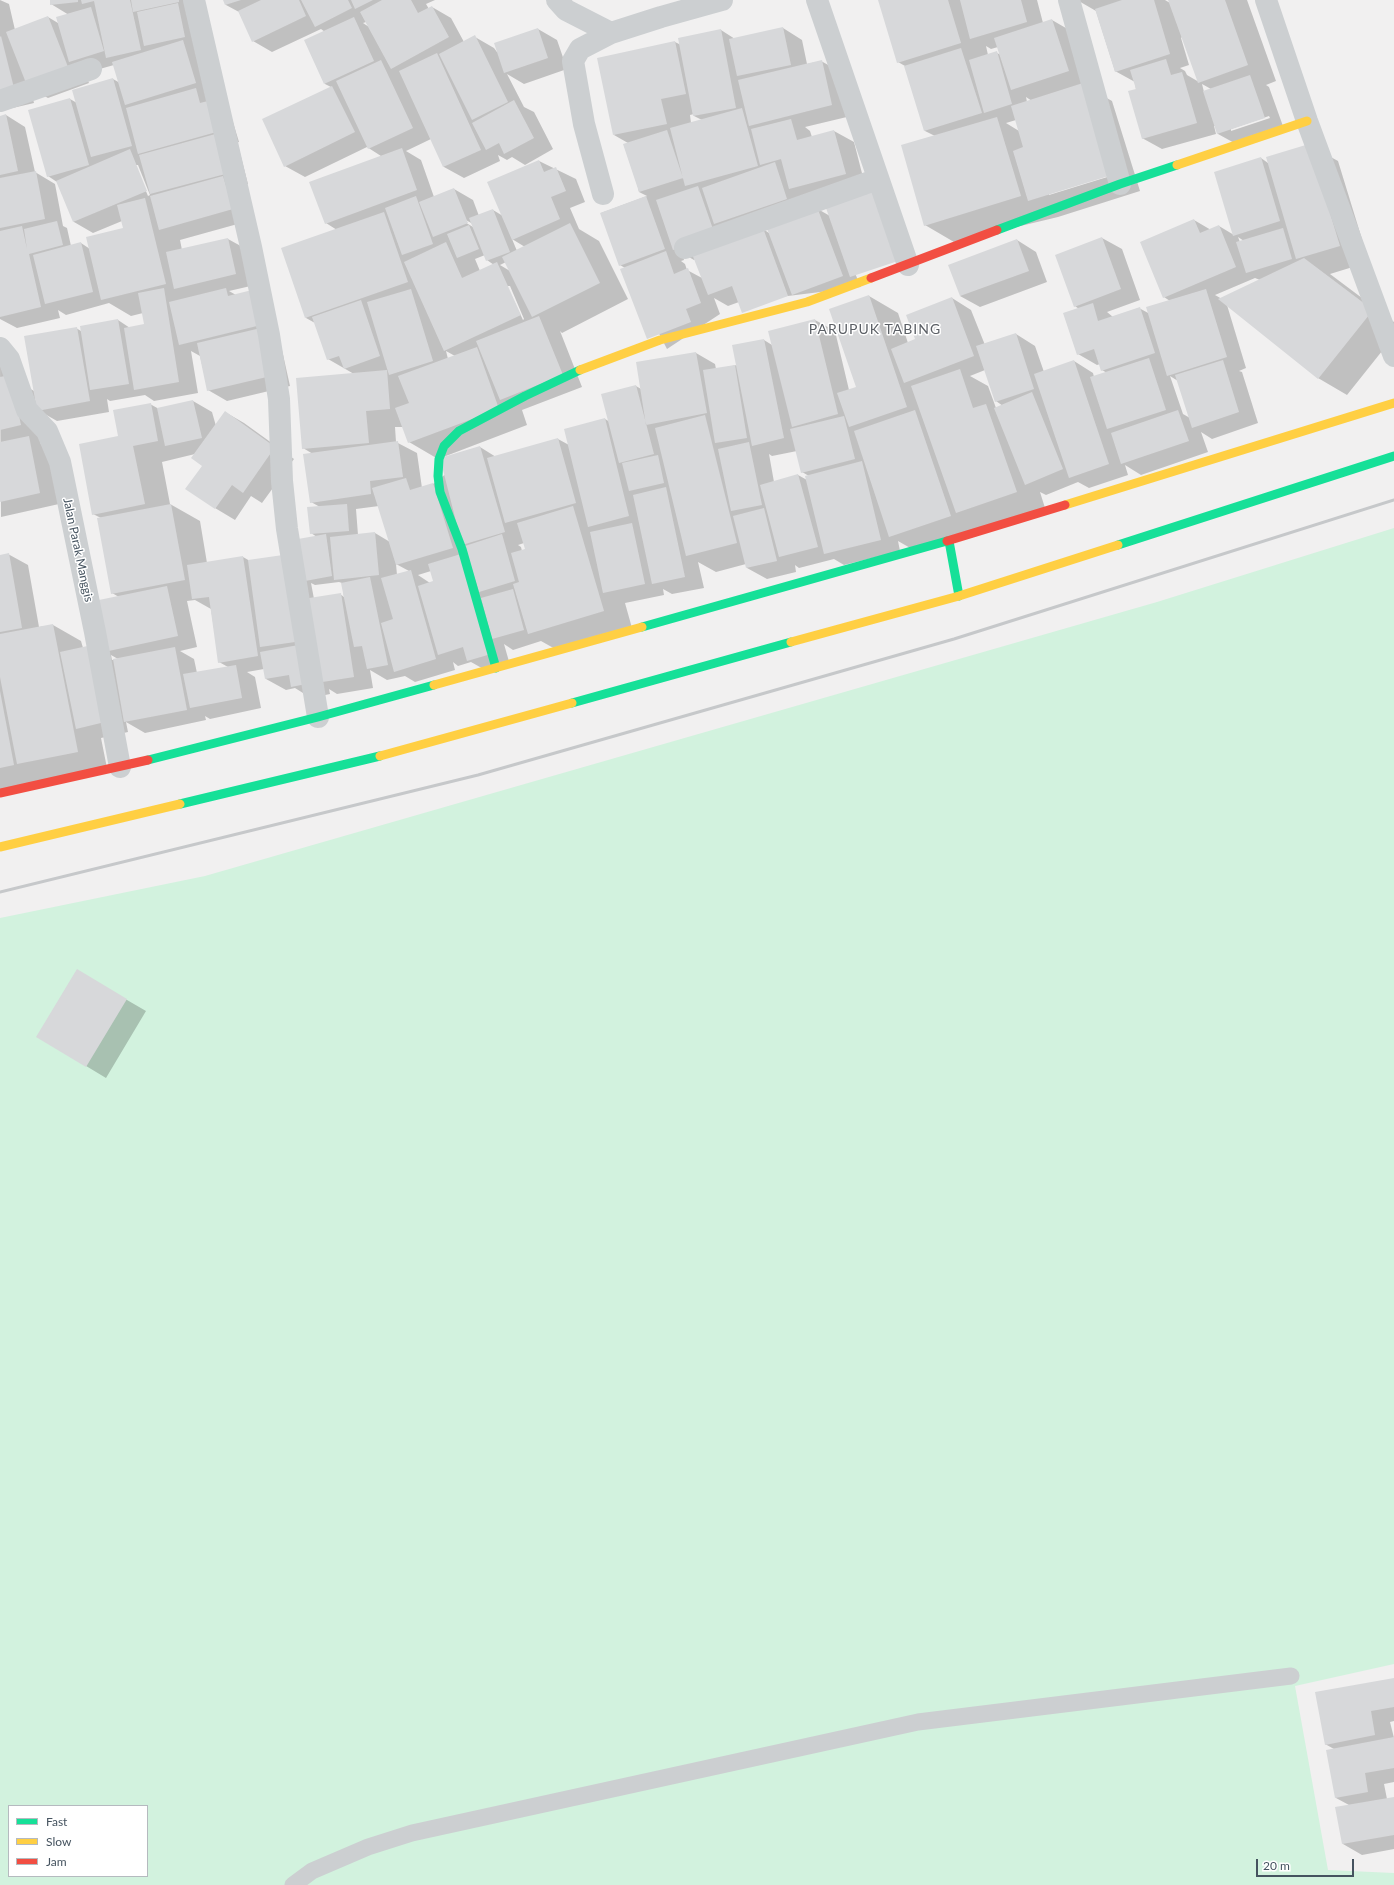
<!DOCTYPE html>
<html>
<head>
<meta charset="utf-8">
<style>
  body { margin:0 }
  #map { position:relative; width:1394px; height:1885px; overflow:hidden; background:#f1f0f0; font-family:Lato,sans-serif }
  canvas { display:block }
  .legend { position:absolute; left:8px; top:1805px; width:140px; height:72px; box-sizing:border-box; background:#fff; border:1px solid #b5babf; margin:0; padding:5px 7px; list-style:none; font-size:12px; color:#45535f }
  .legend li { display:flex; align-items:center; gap:8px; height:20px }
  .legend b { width:20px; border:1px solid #b5babf }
  .scale { position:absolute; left:1256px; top:1859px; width:98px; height:18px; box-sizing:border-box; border:2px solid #45535f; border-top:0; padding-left:5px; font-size:12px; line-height:14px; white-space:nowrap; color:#45535f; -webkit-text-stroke:3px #fff; paint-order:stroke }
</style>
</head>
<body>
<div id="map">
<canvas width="1394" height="1885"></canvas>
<ul class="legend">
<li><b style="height:5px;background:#16e098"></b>Fast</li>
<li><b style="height:5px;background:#ffcf43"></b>Slow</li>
<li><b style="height:5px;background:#f24e42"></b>Jam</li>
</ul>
<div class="scale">20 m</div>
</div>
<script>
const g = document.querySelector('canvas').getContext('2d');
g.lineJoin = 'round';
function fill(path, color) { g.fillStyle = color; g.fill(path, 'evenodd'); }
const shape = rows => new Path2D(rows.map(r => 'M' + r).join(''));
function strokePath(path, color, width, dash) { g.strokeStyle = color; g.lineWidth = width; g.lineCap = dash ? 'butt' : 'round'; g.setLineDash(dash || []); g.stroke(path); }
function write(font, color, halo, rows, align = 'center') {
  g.font = font + ' Lato,sans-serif'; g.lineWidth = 3; g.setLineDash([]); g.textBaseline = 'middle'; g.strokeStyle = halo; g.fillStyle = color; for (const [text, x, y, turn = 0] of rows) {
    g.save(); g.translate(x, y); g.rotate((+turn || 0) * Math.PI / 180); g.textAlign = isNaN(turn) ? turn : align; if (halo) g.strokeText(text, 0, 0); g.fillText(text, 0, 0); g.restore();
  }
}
const green = shape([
  [1394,528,1394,1664,1295,1686,1328,1870,1394,1873,1394,1885,0,1885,0,918,205,876,1157,602],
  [9,1806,147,1806,147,1876,9,1876]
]);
const shadow = shape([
  [0,0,9,4,15,30,48,17,58,23,69,15,51,4,51,0,196,0,239,142,235,143,238,145,248,184,239,186,252,220,180,240,182,250,228,239,248,250,255,285,229,291,236,295,280,341,290,386,227,401,208,390,200,356,191,351,198,393,154,401,145,395,110,401,107,399,109,412,57,421,43,413,50,441,40,443,48,448,59,504,1,517,0,363,17,381,34,391,76,328,81,331,118,320,130,328,145,325,143,313,131,316,109,303,66,315,58,310,60,318,17,328,0,319,0,117,6,115,25,127,35,172,55,184,63,226,67,228,71,246,81,243,90,249,124,229,122,221,93,233,74,222,57,182,48,176,70,99,77,103,113,79,120,83,114,65,89,72,83,69,89,83,48,98,30,88,34,103,0,111],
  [135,165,138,165,150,195,148,196],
  [224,0,435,0,426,4,429,9,432,7,451,18,464,42,475,37,494,48,497,52,538,29,557,40,567,69,524,84,507,74,524,107,534,112,553,149,525,165,512,157,507,160,498,155,500,161,464,178,444,167,431,139,406,151,421,160,434,197,454,189,473,200,479,216,493,210,503,216,539,161,576,179,585,202,570,208,579,229,599,241,628,299,562,333,560,331,582,387,522,410,527,425,438,459,409,442,403,427,395,427,396,442,417,453,422,488,433,484,480,447,496,457,558,439,569,445,605,419,610,422,636,386,641,389,696,353,715,364,716,369,737,365,733,346,764,340,772,345,815,320,835,331,849,390,857,388,869,296,898,313,908,343,917,340,952,298,971,310,985,345,1016,334,1035,346,1044,372,1074,361,1093,373,1094,377,1107,373,1102,370,1100,364,1097,365,1078,354,1079,309,1075,306,1102,238,1122,249,1140,300,1107,312,1113,317,1139,308,1150,314,1170,301,1164,297,1194,220,1211,230,1219,226,1234,235,1261,158,1268,163,1309,145,1338,161,1369,262,1330,274,1394,322,1394,336,1347,395,1318,378,1227,305,1246,368,1239,371,1242,372,1258,423,1212,439,1201,432,1208,452,1141,475,1125,465,1128,475,1089,488,1078,482,1046,495,1040,492,1045,508,919,553,898,541,900,551,844,565,834,559,799,568,795,565,796,572,767,579,747,568,746,564,716,572,698,562,704,588,672,594,663,589,664,595,625,603,632,628,557,650,541,641,513,650,504,644,510,665,487,671,471,662,458,666,453,662,455,670,415,682,405,676,387,680,370,670,373,688,337,694,329,689,330,694,311,698,295,688,286,690,266,679,264,669,247,672,255,677,261,708,210,719,205,716,206,720,145,733,126,722,128,732,101,738,107,768,0,790,0,556,8,554,28,565,39,627,53,625,81,641,83,648,92,646,119,597,112,593,101,518,93,514,119,437,150,404,159,409,193,401,212,412,216,426,225,412,244,423,294,459,262,503,251,496,235,520,215,508,203,466,195,454,162,462,170,504,200,521,207,563,243,557,250,561,290,555,317,537,311,533,320,507,311,502,313,454,303,448,354,374,328,359,315,323,306,318,337,230,326,223,381,156,367,147,305,177,285,166,331,87,325,84,325,32,321,29,272,52,253,41,239,12,226,5],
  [366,22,369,27,363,23],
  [464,219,473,224,473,227,463,221],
  [1238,237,1244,241,1240,242],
  [512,239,525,247,517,251],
  [485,255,487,260,494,265,480,271,475,259],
  [506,262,510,271,500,265],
  [1255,278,1260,280,1222,299,1215,295],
  [507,286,510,286,524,319,523,320],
  [446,351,455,356,448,359],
  [985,370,996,401,1003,406,996,408,988,386,970,376],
  [1170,376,1178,381,1190,418,1183,414],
  [797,451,802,472,809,476,807,480,798,475,774,482,769,454,772,456],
  [379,506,390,542,375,533,358,535,356,509],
  [524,543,526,549,522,551,521,547,518,545],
  [396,564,409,571,397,575],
  [431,571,434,582,430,583,418,575],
  [339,582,342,583,344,597,340,594,314,599,311,583,315,585],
  [195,600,211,609,219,662,228,667,197,673,194,659,180,651,197,647,187,601],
  [111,655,118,659,112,660],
  [879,0,1037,0,1043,23,1052,20,1071,31,1082,84,1112,101,1140,191,1058,217,954,242,925,225,935,136,925,131,905,66,898,62],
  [986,46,991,49,998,47,1001,55,997,53,988,55],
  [1026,97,1032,101,1027,102],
  [1016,120,1019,131,1006,123],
  [1116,172,1117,174,1049,195,1049,193],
  [1077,0,1165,0,1170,3,1169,0,1247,0,1276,81,1266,85,1269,87,1284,129,1238,145,1218,134,1216,126,1214,126,1216,134,1162,149,1142,138,1135,82,1115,71,1096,11],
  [1182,37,1199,82,1187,75,1185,71,1180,68,1189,65,1181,38],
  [1202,84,1211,89,1204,92],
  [1269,116,1270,118,1231,131,1231,129],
  [783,28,802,40,807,64,821,61,841,72,851,116,805,127,810,131,812,137,834,131,854,142,865,185,763,229,769,233,816,208,830,216,861,287,739,302,728,306,714,298,720,314,667,349,625,268,620,265,601,213,647,196,639,192,628,143,614,135,675,42,681,45,721,30,735,39],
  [694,114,694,116,702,120,691,123,690,115],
  [682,253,694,260,696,260,702,278,687,270,685,264,681,261,684,260],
  [1017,240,1036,252,1047,282,980,307,960,296],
  [96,982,146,1011,106,1078,38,1037],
  [1394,1679,1394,1721,1390,1722,1394,1738,1394,1782,1384,1784,1387,1799,1394,1798,1394,1849,1362,1855,1343,1844,1349,1805,1336,1798,1334,1749,1325,1744]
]);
const building = shape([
  [50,0,78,0,78,2,50,5],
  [81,0,130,0,141,50,106,58,94,1,82,4],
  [131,0,179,0,179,2,133,12],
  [223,0,241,0,225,5],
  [261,0,299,0,306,16,252,42,238,11],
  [301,0,348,0,352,8,315,27],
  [351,0,373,0,355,9],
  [382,0,411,0,418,13,432,6,449,37,391,69,360,12],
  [878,0,948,0,961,43,897,63],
  [960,0,1021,0,1027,22,970,39],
  [1122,0,1154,0,1170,54,1115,72,1095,9],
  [1168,0,1225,0,1248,65,1198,83],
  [178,3,185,37,144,46,137,12],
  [91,7,104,51,69,62,56,17],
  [48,16,70,72,28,88,6,32],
  [354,17,374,61,324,84,304,40],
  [1052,19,1069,71,1011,90,994,38],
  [783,27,791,65,737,76,729,39],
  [538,28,548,58,504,73,494,43],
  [721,29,736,108,693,116,678,38],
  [475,35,508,102,472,120,439,54],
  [1,36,15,92,0,96,0,37],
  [183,40,196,83,125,105,112,62],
  [675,41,686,94,661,99,667,124,613,135,597,58],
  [961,48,982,113,924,131,904,66],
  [997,51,1012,104,984,113,969,60],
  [437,53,481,150,443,167,399,71],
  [1166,59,1171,75,1182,72,1197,123,1142,139,1128,91,1136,89,1130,70],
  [381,60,413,128,368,149,336,81],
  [822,60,832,105,749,126,738,80],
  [1250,75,1265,118,1217,134,1203,91],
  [113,78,132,146,91,157,72,90],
  [1083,83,1112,175,1028,201,1013,151,1023,147,1011,106],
  [332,86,355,132,284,167,262,119],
  [196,88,200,103,212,100,220,131,138,154,126,108],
  [70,98,89,165,47,177,28,110],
  [514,100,534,138,504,154,499,143,486,150,472,123],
  [742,108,758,166,685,186,670,128],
  [6,114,18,171,0,175,0,116],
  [997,117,1021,196,924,226,901,145],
  [791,119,797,140,834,130,846,174,789,189,781,159,760,165,751,129],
  [667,130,683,178,639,192,623,144],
  [219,133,229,173,150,194,139,155],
  [1309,144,1340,246,1296,259,1266,157],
  [402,148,417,190,325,224,309,182],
  [130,149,147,191,73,222,56,181],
  [1261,157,1280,221,1233,236,1214,172],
  [539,160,544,172,556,167,566,191,551,197,560,219,512,240,487,182],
  [775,162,787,199,714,224,702,188],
  [36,171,45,219,0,228,0,178],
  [223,176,233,209,159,230,150,196],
  [698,186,715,235,673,250,656,200],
  [454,188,468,223,433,237,419,202],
  [875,191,898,261,850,277,826,208],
  [416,196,433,244,402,255,385,208],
  [646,196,665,249,619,266,600,213],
  [145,198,166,284,101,300,86,237,123,228,117,205],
  [817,207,843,276,792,295,766,226],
  [493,209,510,252,486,261,469,218],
  [384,212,408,282,305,318,281,248],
  [1194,219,1200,233,1219,225,1236,267,1163,298,1140,242],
  [57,221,63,245,29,254,41,307,0,317,0,231,22,226,27,249,24,229],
  [570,223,600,283,532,317,502,257],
  [469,225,479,249,457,258,447,234],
  [763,228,788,296,742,313,732,286,708,295,692,254],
  [1283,228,1292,259,1246,273,1236,242],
  [1102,237,1121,289,1074,307,1055,255],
  [228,238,236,274,174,289,166,252],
  [1017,239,1029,271,960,296,948,265],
  [81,242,93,292,45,304,33,255],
  [446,242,462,278,497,262,521,315,444,351,404,262],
  [666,251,674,274,688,268,701,303,686,309,691,322,647,339,620,269],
  [1304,258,1373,310,1318,379,1218,299],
  [164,288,179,382,134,390,124,328,144,324,138,293],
  [226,288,228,296,252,290,261,325,179,345,169,302],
  [411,289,433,361,389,375,367,302],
  [1206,289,1227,357,1167,376,1146,307],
  [869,295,907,407,849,427,837,393,856,387,829,309],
  [952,297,974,356,904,383,891,349,915,339,906,315],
  [361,300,380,356,344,369,339,356,327,360,312,317],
  [1093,303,1098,321,1140,307,1155,353,1101,371,1094,349,1077,355,1063,313],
  [539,316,563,375,500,400,476,341],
  [118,319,129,384,90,390,80,326],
  [815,319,838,414,792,427,768,331],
  [77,327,90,401,37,411,24,336],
  [261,328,271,376,207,391,197,343],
  [1016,333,1034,389,995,402,976,346],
  [764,339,784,438,752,446,732,345],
  [477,347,499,409,408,443,395,408,409,403,398,376],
  [696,352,707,413,646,425,636,362],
  [1149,358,1166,410,1107,429,1090,377],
  [1074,360,1109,464,1069,478,1034,374],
  [1223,360,1239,412,1192,428,1175,375],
  [735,365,747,438,715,443,703,370],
  [960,369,973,408,986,404,1017,492,956,513,911,386],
  [387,370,390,409,366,411,369,443,302,449,296,378],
  [10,375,21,425,0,430,0,377],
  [636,385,654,454,619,463,601,394],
  [1032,392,1063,469,1025,485,994,408],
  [193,400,202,438,165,446,157,408],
  [151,403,158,441,133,446,145,504,92,515,79,444,118,436,113,410],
  [915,410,951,516,889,537,854,431],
  [1178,410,1189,441,1121,464,1111,433],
  [225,411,275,447,243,493,232,485,215,509,185,489,202,466,191,458],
  [705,415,737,543,686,556,655,428],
  [844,416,855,459,801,473,790,429],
  [605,418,629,516,588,527,564,429],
  [29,436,40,493,0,502,0,442],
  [558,438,576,503,505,523,487,458],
  [398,441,403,477,370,481,371,494,310,503,303,454],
  [749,442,762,505,731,511,718,449],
  [480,446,505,532,462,545,440,458],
  [658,455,664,483,629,491,622,463],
  [862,461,881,540,824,554,805,476],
  [798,474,818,547,779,557,760,485],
  [406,478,410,490,433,483,453,548,396,565,372,488],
  [666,487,685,577,652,584,633,495],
  [171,504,185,580,111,594,97,518],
  [347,504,349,531,310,534,307,507],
  [573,506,604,611,528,634,513,584,519,582,511,553,525,549,517,523],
  [764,508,777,561,746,568,733,516],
  [632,523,645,584,603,593,590,532],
  [375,532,379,575,334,580,330,537],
  [326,534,332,576,305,581,298,539],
  [502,534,515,581,479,592,465,546],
  [9,553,22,628,0,632,0,555],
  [290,554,302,641,260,647,248,560],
  [461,554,491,654,467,661,463,647,438,655,418,586,433,581,428,564],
  [243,556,258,656,218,663,209,597,192,599,187,565],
  [411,570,436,659,394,672,381,623,393,619,381,578],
  [370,577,388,665,367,669,362,646,354,647,341,583],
  [167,586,178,636,104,652,94,601],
  [513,589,524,630,492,639,481,598],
  [341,593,354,677,316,683,303,599],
  [53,624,78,752,17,764,0,677,0,634],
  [304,644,311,683,291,687,289,675,265,679,260,652],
  [92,645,109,721,76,729,60,652],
  [175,647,187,710,124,722,113,659],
  [236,665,242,698,190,708,183,674],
  [0,691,14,765,0,768],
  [77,969,127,999,86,1067,36,1037],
  [1394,1678,1394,1707,1371,1711,1375,1735,1325,1745,1315,1692],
  [1394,1737,1394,1768,1365,1773,1368,1792,1335,1798,1326,1750],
  [1394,1797,1394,1835,1342,1844,1335,1807]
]);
const lane = shape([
  [293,1885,312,1871,368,1847,412,1833,918,1722,1291,1676]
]);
const street = shape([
  [194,0,251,247,269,335,279,399,282,481,287,529,318,717],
  [557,0,566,10,611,33,661,17,722,0],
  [817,0,908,265],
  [1069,0,1120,184],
  [1266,0,1307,121,1394,356],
  [0,101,91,69],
  [603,194,584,124,573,61,580,49,611,33],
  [685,248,878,179],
  [0,348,9,359,27,410,47,431,60,462,95,632,120,767]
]);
const fast = shape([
  [997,230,1120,184,1177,165],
  [949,541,959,596],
  [1118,545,1394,456],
  [642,627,947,541],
  [496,668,462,549,440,492,438,476,439,459,444,446,459,431,525,396,580,370],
  [572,703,791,642],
  [148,760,318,717,434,685],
  [180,804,380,756]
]);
const slow = shape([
  [1177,165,1307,121],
  [580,370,660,340,807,302,871,278],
  [1065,505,1394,403],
  [791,642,959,596,1118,545],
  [434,685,642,627],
  [380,756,572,703],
  [0,847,180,804]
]);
const jam = shape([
  [871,278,997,230],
  [947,541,1065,505],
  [0,793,148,760]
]);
const rail = shape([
  [0,892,478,775,954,639,1394,500]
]);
const streetNames = [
  ["Jalan Parak Manggis",78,550,78]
];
const quarterNames = [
  ["PARUPUK TABING",875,329]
];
fill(green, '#d2f2de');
fill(shadow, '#0003');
fill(building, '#d7d8da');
strokePath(lane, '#cccfd1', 17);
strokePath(street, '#cccfd1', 22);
strokePath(fast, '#16e098', 9);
strokePath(slow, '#ffcf43', 9);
strokePath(jam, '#f24e42', 9);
strokePath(rail, '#c6c8ca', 3);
write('12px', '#45535f', '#fff', streetNames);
g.letterSpacing = '1px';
write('14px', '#5b5f65', '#fff', quarterNames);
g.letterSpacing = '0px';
</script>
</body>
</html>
